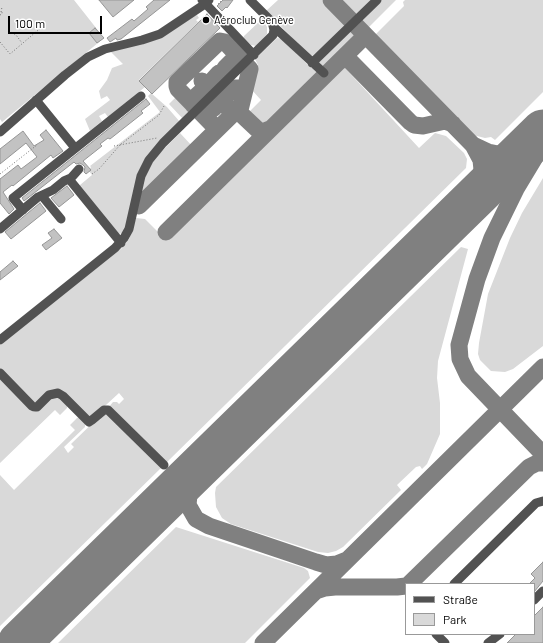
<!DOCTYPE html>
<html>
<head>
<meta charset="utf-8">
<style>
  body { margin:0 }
  #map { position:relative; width:543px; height:643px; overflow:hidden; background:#fff; font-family:Barlow,sans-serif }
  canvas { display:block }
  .legend { position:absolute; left:405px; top:583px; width:130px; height:52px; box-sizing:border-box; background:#fff; border:1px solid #999; margin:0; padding:5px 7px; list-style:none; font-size:12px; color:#000 }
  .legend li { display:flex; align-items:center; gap:8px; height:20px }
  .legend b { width:20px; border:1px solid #999 }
  .scale { position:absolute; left:8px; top:16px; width:94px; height:18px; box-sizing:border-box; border:2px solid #000; border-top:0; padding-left:5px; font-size:12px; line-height:14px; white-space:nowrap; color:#000; -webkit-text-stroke:3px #fff; paint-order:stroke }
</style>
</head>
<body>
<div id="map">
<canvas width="543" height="643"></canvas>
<ul class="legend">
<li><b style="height:5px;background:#525252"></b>Straße</li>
<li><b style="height:11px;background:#d9d9d9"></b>Park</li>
</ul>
<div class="scale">100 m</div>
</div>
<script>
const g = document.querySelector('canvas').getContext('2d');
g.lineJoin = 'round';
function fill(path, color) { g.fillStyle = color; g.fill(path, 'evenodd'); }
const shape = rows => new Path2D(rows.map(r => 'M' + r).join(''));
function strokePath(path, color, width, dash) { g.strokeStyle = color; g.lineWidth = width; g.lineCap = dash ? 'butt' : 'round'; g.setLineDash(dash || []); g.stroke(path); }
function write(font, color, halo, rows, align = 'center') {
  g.font = font + ' Barlow,sans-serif'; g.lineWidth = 3; g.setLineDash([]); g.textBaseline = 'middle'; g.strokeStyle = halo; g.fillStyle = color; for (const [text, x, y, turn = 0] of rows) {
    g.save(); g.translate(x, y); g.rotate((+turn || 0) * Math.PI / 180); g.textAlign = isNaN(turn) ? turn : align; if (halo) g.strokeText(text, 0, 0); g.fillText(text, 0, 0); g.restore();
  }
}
const green = shape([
  [0,0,74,0,104,38,2,122,0,119],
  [278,0,322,0,345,23,344,29,314,56,309,55,266,11],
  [340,0,396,0,369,27,366,27],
  [405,0,543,0,543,92,495,140,491,137,485,138,473,135,375,35,404,6,403,2],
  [197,15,199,18,196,20,198,22,139,80,145,87,108,117,105,113,99,116,102,121,90,131,85,119,110,100,107,96,101,99,99,91,107,80,112,68,123,64,110,51],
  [262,19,267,27,267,34,256,46,251,45,243,39,244,36],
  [352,31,356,36,355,39,325,71,317,60,346,33],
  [277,38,282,39,311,68,313,68,323,74,269,127,264,128,258,126,249,116,249,112,261,100,250,88,256,67,258,65,255,59],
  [341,66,346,69,419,148,435,133,446,136,464,153,467,159,466,168,166,463,108,408,113,402,117,402,119,404,124,399,119,393,93,417,90,417,63,393,36,405,0,370,0,345,122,248,129,239,136,218,145,219,164,238,337,69],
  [151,93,167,107,180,122,154,149,123,233,118,234,80,187,80,185,92,175,89,171,91,167,90,166,160,112,148,96],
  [177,96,192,111,183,119,169,104],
  [180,133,193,147,186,154,188,157,138,204,142,185,149,167,155,158],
  [543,178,543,346,513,369,505,372,491,371,480,360,478,354,479,343,488,294,510,238,522,213],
  [461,247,468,249,438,361,437,378,440,403,440,434,427,464,422,469,420,466,416,467,397,485,401,490,343,547,336,551,328,553,318,552,231,524,222,518,216,507,215,493,216,487],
  [0,377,34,412,50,397,56,395,67,404,67,408,60,415,55,410,0,463],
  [105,411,162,467,0,626,0,475,14,490,75,430,70,425,77,418,79,417,85,421,85,427,64,447,68,453,74,447,71,444],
  [176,527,304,568,308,571,310,578,245,643,58,643]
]);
const taxiway = shape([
  [331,0,473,145,488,152,498,154,525,148],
  [341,60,346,59,351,62,410,122,414,125,423,126,445,121,453,124],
  [202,81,232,112,235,112],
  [193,105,193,99,204,89,210,89,209,84,219,73,225,73,225,68,235,58,241,58],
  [213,109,234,88,240,88],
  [220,126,217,127,213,125,178,89,177,86,177,82,220,41,225,42,250,69,240,110,241,114],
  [543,144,516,189,492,238,477,279,459,345,460,359,468,376,543,454],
  [473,145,481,160,482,170,476,197],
  [139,206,235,112,241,114,259,131,265,131,270,129],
  [166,232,362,39,366,38,369,39],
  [191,475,188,505,196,519,209,526,316,562,326,565,337,564,347,560],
  [409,584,529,467,537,463,543,463],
  [316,591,325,588,335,587,397,587,406,586],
  [263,643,543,367]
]);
const runway = shape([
  [19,643,543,131]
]);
const building = shape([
  [99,0,134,0,113,17,99,0],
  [154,0,170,0,121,39,117,40,116,38,110,42,107,38,132,19,134,21,148,9,146,7,154,0],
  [223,0,233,0,227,8,226,7,222,11,217,6,223,0],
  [207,14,220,28,152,94,139,81,207,14],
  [95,28,104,38,97,43,89,33,95,28],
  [146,99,150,104,141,111,143,113,110,139,108,138,100,144,102,146,83,161,91,170,86,174,84,172,85,167,83,165,80,163,76,164,74,162,24,201,22,198,146,99],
  [46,130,63,151,53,158,51,155,13,186,12,185,3,192,14,209,9,214,0,203,0,179,18,165,21,169,37,157,26,143,0,164,0,149,23,131,34,146,44,140,40,135,46,130],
  [67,186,74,195,59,207,51,198,67,186],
  [40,203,46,211,11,239,5,232,40,203],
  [54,229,62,238,46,250,42,245,52,238,48,233,54,229],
  [13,261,18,266,0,280,0,272,13,261],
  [543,562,543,581,534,592,534,584,529,584,535,578,531,574,543,562],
  [543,607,543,643,507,643,516,634,534,634,534,616,543,607]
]);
const path = shape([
  [218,4,222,0],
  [1,12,2,7],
  [0,15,2,14,2,12],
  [9,31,16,35,22,43],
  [0,42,10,54,43,26],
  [114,146,157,138],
  [0,174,37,145],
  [92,174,99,169,120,145,159,115,164,106]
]);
const minor = shape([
  [202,0,254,55],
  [274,27,324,73],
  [312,63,377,0],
  [36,100,75,148],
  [0,132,65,75,88,57,105,49,142,40,160,34,205,4,209,0],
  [69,179,121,243],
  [42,196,61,219],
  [23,210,13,198,141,96],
  [0,229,38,197,53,190,64,181,71,178,79,169],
  [0,340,115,248,124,238,129,229,141,176,149,160,163,143,273,35,274,30,272,22,250,0],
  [0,373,32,406,34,407,37,407,49,395,58,393,63,396,89,422,92,420,104,410,108,410,164,465],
  [454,584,536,503,543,501],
  [534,600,543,591],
  [436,634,445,643],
  [488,643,500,634]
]);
const markers = [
  [206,20,4,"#000"]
];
const poiNames = [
  ["Aéroclub Genève",214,20]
];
fill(green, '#d9d9d9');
strokePath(taxiway, '#808080', 17);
strokePath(runway, '#808080', 43);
fill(building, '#c2c2c2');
strokePath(building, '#969696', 1);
strokePath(path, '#747474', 1, [1, 2]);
strokePath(minor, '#525252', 9);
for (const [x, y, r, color] of markers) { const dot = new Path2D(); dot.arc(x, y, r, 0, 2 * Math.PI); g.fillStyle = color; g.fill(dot); strokePath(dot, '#fff', 1.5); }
write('11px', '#000', '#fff', poiNames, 'left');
</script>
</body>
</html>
